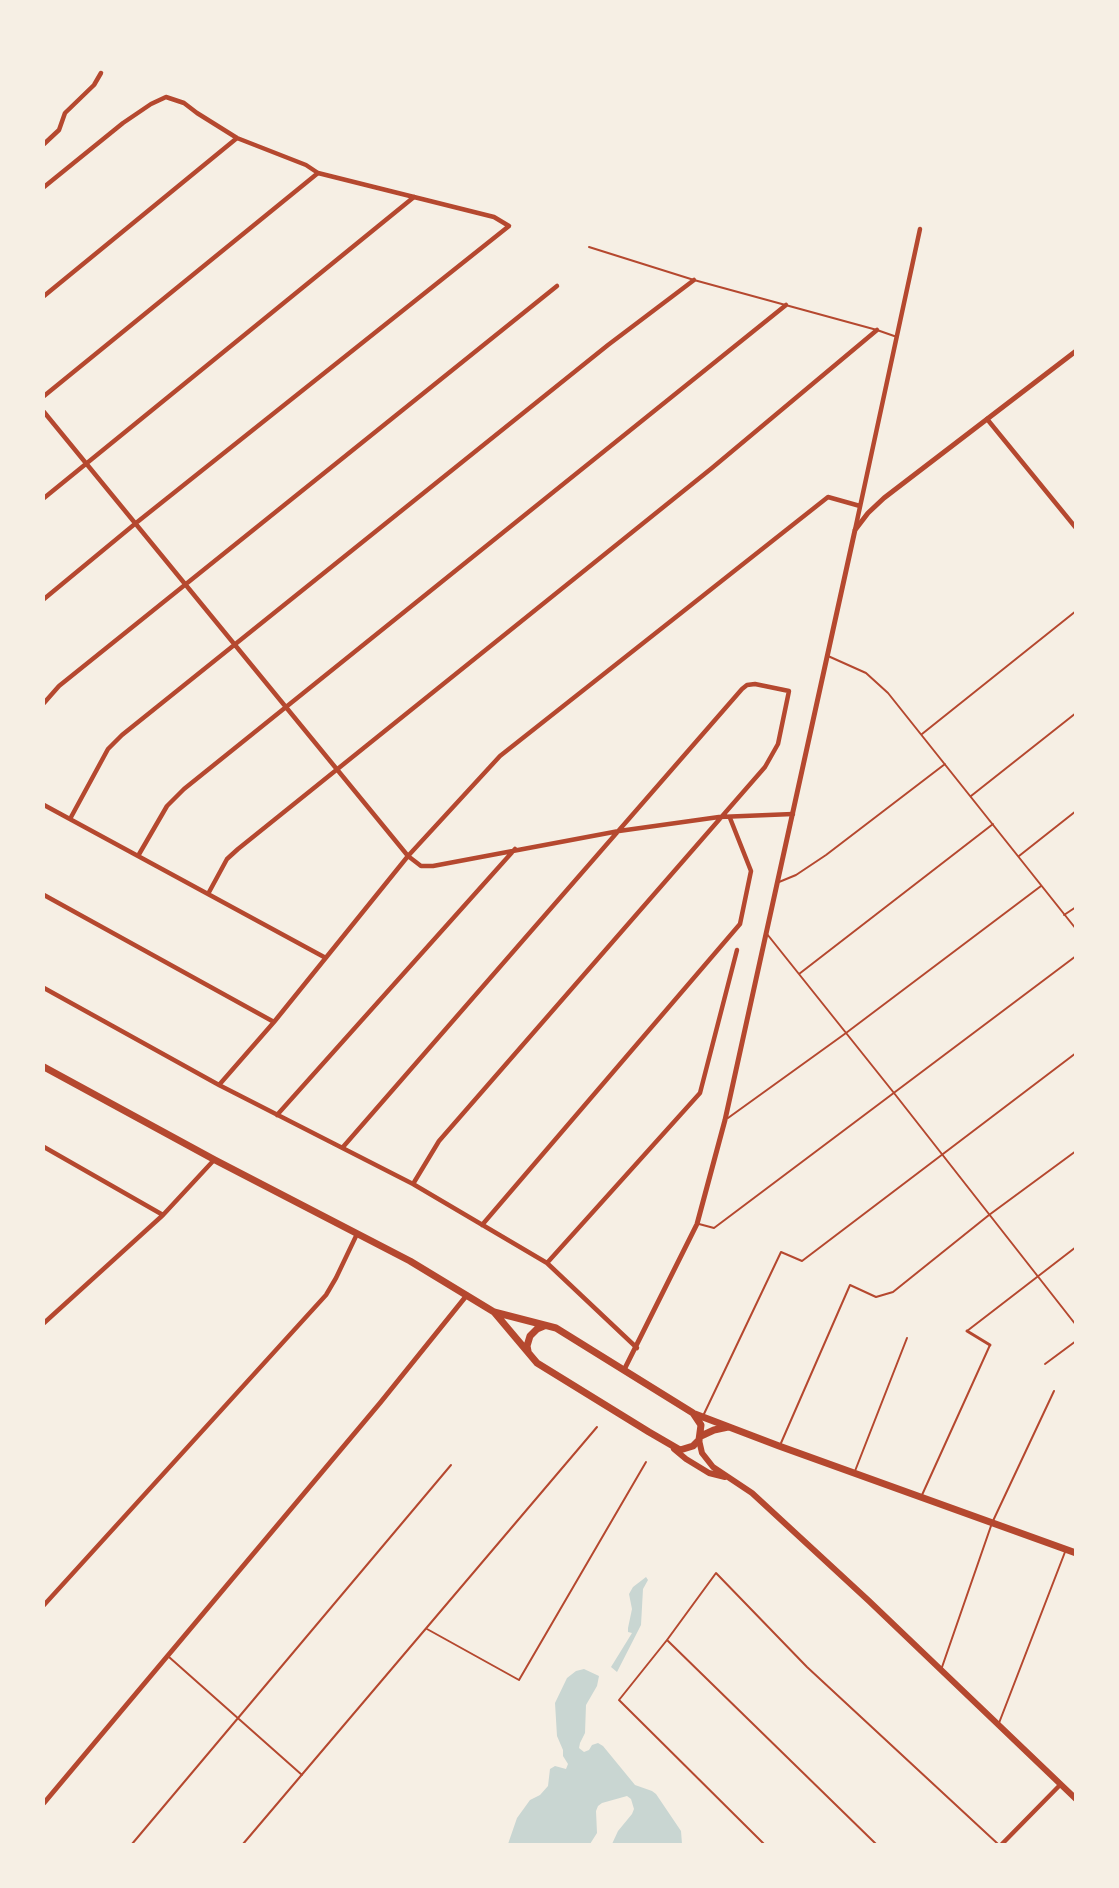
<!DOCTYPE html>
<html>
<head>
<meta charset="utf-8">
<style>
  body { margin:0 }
  #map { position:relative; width:1119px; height:1888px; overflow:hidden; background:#f6efe4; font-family:Roboto,sans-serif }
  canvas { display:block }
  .frame { position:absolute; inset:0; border:45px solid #f6efe4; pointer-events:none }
</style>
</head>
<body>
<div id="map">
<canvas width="1119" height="1888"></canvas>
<div class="frame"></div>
</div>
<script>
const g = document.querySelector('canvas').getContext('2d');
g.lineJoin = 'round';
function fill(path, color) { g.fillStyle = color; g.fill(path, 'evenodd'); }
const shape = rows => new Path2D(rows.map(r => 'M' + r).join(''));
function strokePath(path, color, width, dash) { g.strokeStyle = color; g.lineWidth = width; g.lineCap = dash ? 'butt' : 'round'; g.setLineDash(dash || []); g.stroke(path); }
const water = shape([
  [646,1577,648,1580,643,1589,641,1625,617,1672,611,1667,632,1633,628,1632,628,1628,632,1609,629,1594,633,1587],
  [584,1669,599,1676,597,1686,586,1705,585,1733,580,1743,579,1748,584,1752,589,1750,592,1745,598,1743,603,1746,635,1785,652,1791,656,1794,681,1831,682,1844,612,1844,618,1831,632,1814,634,1809,631,1799,627,1796,602,1803,598,1806,596,1811,597,1833,590,1844,508,1844,517,1818,530,1800,540,1795,548,1786,550,1769,555,1766,566,1769,568,1764,563,1756,563,1750,557,1736,555,1703,567,1678,576,1671]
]);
const service = shape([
  [589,247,694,280,877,330,897,337],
  [828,656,866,673,888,693,1076,929],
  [922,734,1076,611],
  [971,796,1076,713],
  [1019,856,1076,811],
  [779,882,796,875,826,855,945,764],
  [1064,915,1076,907],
  [767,934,894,1093,1076,1325],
  [799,974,993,824],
  [728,1118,846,1033,1041,886],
  [699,1224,714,1228,1076,956],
  [967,1331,1076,1247],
  [1045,1364,1076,1341],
  [703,1416,781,1252,802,1261,1076,1053],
  [781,1443,850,1285,876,1297,893,1292,989,1215,1076,1151],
  [855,1471,907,1338],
  [922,1495,990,1345],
  [427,1629,519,1680,646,1462],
  [667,1640,876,1844],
  [169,1657,302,1775],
  [941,1670,992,1523,1054,1391],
  [999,1723,1065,1552],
  [132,1844,451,1465],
  [243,1844,597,1427],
  [764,1844,619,1700,667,1640,716,1573,807,1667,998,1844]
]);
const pedestrian = shape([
  [967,1331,990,1345]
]);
const minor = shape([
  [44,144,59,130,65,113,94,85,101,73],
  [44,187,123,123,151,104,166,97,184,103,197,113,237,138,306,165,318,173,494,217,509,226,136,523,44,599],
  [44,296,237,138],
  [44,396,318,173],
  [44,412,408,856,421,866,433,866,619,831,719,817,793,814],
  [987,419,1076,528],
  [44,498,414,197],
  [855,530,920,229],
  [44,703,59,686,557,286],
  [44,805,324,957],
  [70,819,108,749,122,735,608,345,694,280],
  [138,856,167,806,184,789,786,305],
  [208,894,227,859,238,849,712,468,877,330],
  [44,895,274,1022],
  [44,988,219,1085,413,1184,547,1263,637,1348],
  [219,1085,274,1022,408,856,500,756,828,497,860,506],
  [277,1115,515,849],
  [44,1147,163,1215,214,1160],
  [343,1147,742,689,747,685,755,684,789,691,778,744,765,767,439,1141,413,1184],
  [482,1225,740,924,751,871,730,818],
  [547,1263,700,1093,737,950],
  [44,1323,163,1215],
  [44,1605,326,1295,336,1278,357,1234],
  [1002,1844,1060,1785]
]);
const tertiary = shape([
  [624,1370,697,1224,725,1120,855,530,868,513,884,498,1076,351],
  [44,1803,380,1403,467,1295]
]);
const secondary = shape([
  [699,1440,702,1453,713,1467,752,1493,869,1601,1076,1799],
  [674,1449,686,1459,709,1473,725,1477]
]);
const primary = shape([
  [44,1067,215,1160,410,1261,494,1312,556,1328,693,1413,701,1425,699,1440,693,1446,680,1450,649,1432,537,1363,494,1312],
  [528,1351,527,1346,530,1336,537,1329,544,1326],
  [695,1414,779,1446,1076,1553],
  [701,1436,714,1430,728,1427]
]);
fill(water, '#c9d6d2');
strokePath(service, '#b5482f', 2);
strokePath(pedestrian, '#b5482f', 3);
strokePath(minor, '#b5482f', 4.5);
strokePath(tertiary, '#b5482f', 5);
strokePath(secondary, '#b5482f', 6);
strokePath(primary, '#b5482f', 7);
</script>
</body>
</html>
